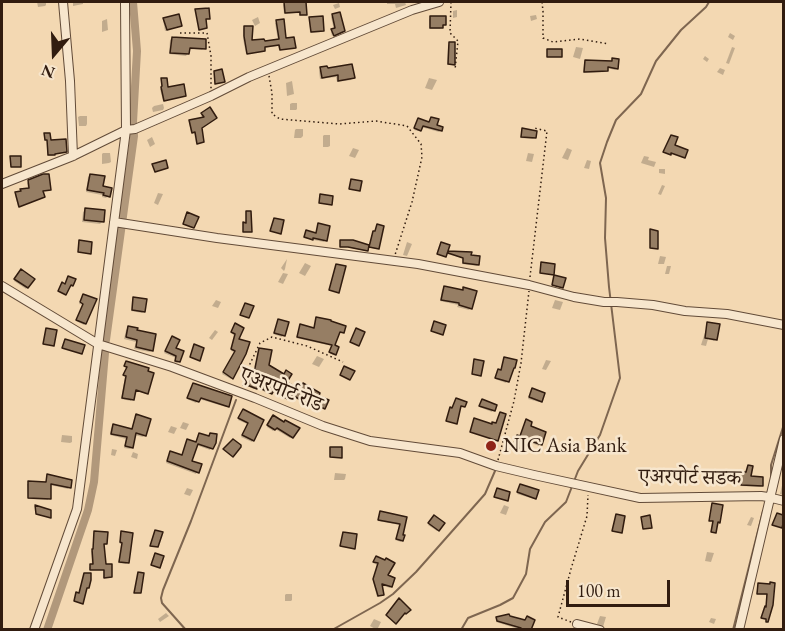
<!DOCTYPE html>
<html>
<head>
<meta charset="utf-8">
<style>
  body { margin:0 }
  #map { position:relative; width:785px; height:631px; overflow:hidden; background:#f3d8b2; font-family:"EB Garamond",serif }
  canvas { display:block }
  .frame { position:absolute; inset:0; border:3px solid #311c0f; pointer-events:none }
  .north { position:absolute; left:24px; top:24px; width:60px; height:60px; -webkit-text-stroke:4px #f7e6cd; paint-order:stroke; rotate:199deg; font-size:16px; font-weight:700; line-height:24px; text-align:center; color:#311c0f }
  .north::after { content:''; display:block; margin:auto; width:21px; height:27px; background:#311c0f; clip-path:polygon(50% 0,100% 100%,50% 72%,0 100%) }
  .scale { position:absolute; left:566px; top:580px; width:104px; height:27px; box-sizing:border-box; border:3px solid #311c0f; border-top:0; padding-left:8px; font-size:18px; line-height:21px; white-space:nowrap; color:#311c0f; -webkit-text-stroke:4px #f7e6cd; paint-order:stroke }
</style>
</head>
<body>
<div id="map">
<canvas width="785" height="631"></canvas>
<div class="frame"></div>
<div class="north">N</div>
<div class="scale">100 m</div>
</div>
<script>
const g = document.querySelector('canvas').getContext('2d');
g.lineJoin = 'round';
function fill(path, color) { g.fillStyle = color; g.fill(path, 'evenodd'); }
const shape = rows => new Path2D(rows.map(r => 'M' + r).join(''));
function strokePath(path, color, width, dash) { g.strokeStyle = color; g.lineWidth = width; g.lineCap = dash ? 'butt' : 'round'; g.setLineDash(dash || []); g.stroke(path); }
function write(font, color, halo, rows, align = 'center') {
  g.font = font + ' "EB Garamond","Noto Serif Devanagari",serif'; g.lineWidth = 5; g.setLineDash([]); g.textBaseline = 'middle'; g.strokeStyle = halo; g.fillStyle = color; for (const [text, x, y, turn = 0] of rows) {
    g.save(); g.translate(x, y); g.rotate((+turn || 0) * Math.PI / 180); g.textAlign = isNaN(turn) ? turn : align; if (halo) g.strokeText(text, 0, 0); g.fillText(text, 0, 0); g.restore();
  }
}
const shadow = shape([
  [37,2,46,2,46,5,45,6,38,7],
  [73,2,83,2,83,4,73,6],
  [305,2,305,14,304,15,299,16,299,13,284,14,283,5,284,3],
  [387,2,405,2,406,5,396,8,395,4,387,4],
  [339,3,340,7,335,9,333,5],
  [457,10,457,17,453,18,453,11],
  [333,15,342,32,332,36,331,32,334,30,331,17],
  [536,15,537,19,531,21,530,16],
  [258,17,260,23,255,26,252,20],
  [310,18,322,30,321,32,310,33,309,20],
  [431,18,445,24,442,26,440,29,429,29,429,19],
  [107,19,108,30,102,32,102,21],
  [164,19,181,26,165,31,163,20],
  [277,22,285,39,294,47,279,50,278,46,264,48,262,52,246,54,243,39,243,29,245,27,250,42,263,43,278,41,275,23],
  [730,33,735,36,733,40,728,37],
  [172,38,204,48,202,50,188,49,188,53,186,56,169,54,170,40],
  [449,44,453,64,452,65,447,65,448,45],
  [576,47,583,48,580,59,573,57],
  [732,47,735,48,729,64,726,63],
  [705,56,709,59,707,62,703,59],
  [613,59,617,68,615,70,607,68,605,72,583,73,584,63,585,61,611,63],
  [321,68,353,77,351,80,337,82,336,77,320,79,319,71],
  [720,68,725,70,723,75,717,72],
  [429,78,437,80,432,90,425,88],
  [162,80,167,89,185,96,163,101,160,89,162,88,161,81],
  [292,81,294,94,287,96,286,83],
  [292,103,297,103,297,109,296,110,290,110,290,104],
  [163,104,164,108,163,110,153,112,152,108,154,106],
  [209,109,200,128,203,142,196,144,194,133,191,133,189,123,203,119,201,115],
  [80,116,87,116,87,124,86,126,79,126,78,117],
  [417,121,441,130,439,132,421,127,418,131,414,130],
  [296,129,303,129,303,136,301,138,294,138,295,130],
  [522,130,535,137,533,139,520,138],
  [45,135,49,141,65,151,52,156,47,156,47,140,44,141],
  [324,135,330,135,330,146,328,147,323,147,323,136],
  [152,137,155,144,150,147,147,140],
  [353,148,359,150,355,158,349,156],
  [567,148,572,150,568,160,562,158],
  [103,153,110,153,111,162,109,163,102,164,102,154],
  [528,153,534,154,532,162,526,161],
  [644,156,649,157,648,160,656,162,654,167,641,163],
  [587,160,591,161,589,169,584,168],
  [659,169,665,169,665,174,659,173],
  [90,175,108,196,106,198,102,197,102,195,86,192,88,177],
  [28,182,49,189,41,191,42,198,18,207,15,195,28,190,27,183],
  [662,185,665,186,661,195,658,194],
  [158,193,163,194,158,205,154,203],
  [86,209,102,222,100,224,82,222,83,212],
  [318,225,325,240,324,242,303,238,306,231,315,234],
  [377,226,382,227,377,249,367,247,366,251,347,247,340,247,341,241,352,241,369,247],
  [407,242,412,244,407,256,403,255],
  [449,253,470,256,478,265,477,266,462,264,462,258,447,254],
  [660,256,666,257,664,264,658,264],
  [287,259,285,269,284,271,281,268],
  [305,263,311,266,305,276,299,273],
  [667,266,671,266,669,274,665,274],
  [20,273,33,279,26,289,14,281],
  [283,273,288,274,283,284,278,282],
  [444,288,462,291,464,289,471,308,469,310,457,307,458,305,440,301,442,290],
  [83,296,85,324,84,325,76,321,83,305,79,304],
  [134,299,144,311,142,313,131,311,132,300],
  [216,300,221,302,218,308,212,306],
  [555,300,563,302,560,310,552,308],
  [316,320,342,332,341,333,338,332,333,346,334,354,333,355,329,353,332,346,296,338,300,327,314,329],
  [278,321,287,323,282,337,273,334],
  [708,323,716,339,714,341,708,339,706,346,701,345],
  [234,326,236,340,232,378,231,379,222,374,235,352,231,351,235,336,231,333],
  [129,327,152,350,150,352,134,349,136,342,124,339,126,330],
  [215,330,218,332,212,340,209,338],
  [171,339,179,361,177,363,174,362,176,358,164,353],
  [317,356,324,359,319,367,312,364],
  [504,358,507,381,506,383,495,379,497,373,500,372],
  [546,360,551,361,546,370,542,369],
  [125,364,147,393,146,394,134,390,131,401,121,399,125,377,123,376,127,368,124,367],
  [267,366,285,383,299,391,317,396,324,408,323,409,312,404,310,407,288,394,285,399,272,391,269,394,256,387,254,389,247,386,255,370],
  [193,384,227,406,226,407,199,399,196,403,187,399],
  [532,390,540,401,539,402,528,399],
  [481,402,493,410,492,412,479,407],
  [242,412,262,421,252,442,241,437,247,424,238,420],
  [137,416,145,435,143,437,134,435,132,447,130,449,124,448,126,439,110,435,111,428,113,426,131,430,135,418],
  [272,418,297,428,290,438,275,429,273,431,267,427],
  [183,422,189,424,186,430,180,428],
  [171,426,177,428,174,434,168,432],
  [529,427,540,444,539,446,524,440,520,450,513,448,516,438,520,438],
  [199,434,208,437,210,434,211,448,210,450,196,445,190,462,197,472,196,474,166,463,169,454,181,457,186,442,195,444],
  [62,435,72,436,72,442,70,443,61,442],
  [112,449,117,450,115,456,111,455],
  [133,452,138,454,137,459,131,457],
  [748,466,749,478,762,486,760,487,741,486,740,474,746,473],
  [335,473,346,474,345,479,344,480,334,480],
  [47,477,69,487,68,489,50,485,48,500,28,499,27,484,45,484],
  [784,477,784,494,783,495,780,494],
  [519,487,535,498,534,499,517,494],
  [187,488,193,490,190,496,184,494],
  [504,505,509,507,506,515,500,513],
  [380,513,405,518,401,542,395,540,400,525,378,521],
  [434,517,443,523,437,531,428,525],
  [751,517,754,518,751,526,747,525],
  [95,533,106,544,103,545,104,565,111,577,110,578,103,578,103,570,89,570,89,567,92,566,91,551,93,550,93,534],
  [122,533,128,562,126,564,118,563,121,544,119,543],
  [707,552,714,553,711,562,705,561],
  [376,558,391,586,390,588,381,585,383,594,377,597,373,581,377,565,373,563],
  [758,585,769,586,766,622,766,620,761,619,764,609,766,607,766,595,756,594],
  [286,594,292,594,292,600,291,601,285,601,285,595],
  [166,613,169,616,160,622,158,619],
  [600,616,606,617,603,627,597,624],
  [497,618,529,630,521,630,496,622],
  [711,618,716,619,714,624,709,622],
  [374,619,381,622,377,630,370,626]
]);
const stream = shape([
  [771,479,771,465,784,424],
  [186,630,162,603,161,598,163,590,191,521,236,400],
  [332,630,380,603,393,594,416,572,485,494,495,471],
  [461,630,468,618,500,605,513,598,526,574,530,549,545,522,566,502,578,471,600,435,620,378,609,287,605,238,606,198,600,163,607,142,616,120,641,94,656,61,681,30,706,7,709,2],
  [733,630,763,511]
]);
const canal = shape([
  [106,340,134,136,133,122,137,51,133,2],
  [47,630,88,510,94,482,105,353]
]);
const building = shape([
  [284,2,306,2,307,15,300,15,300,12,285,13,284,2],
  [209,8,210,19,206,19,207,28,199,30,195,9,209,8],
  [340,12,345,31,334,36,331,29,335,28,332,14,340,12],
  [179,14,182,26,167,30,163,18,179,14],
  [323,16,324,31,311,32,309,17,323,16],
  [430,16,446,16,446,25,443,25,443,28,430,28,430,16],
  [284,19,286,38,294,37,296,48,280,50,279,45,265,47,265,51,247,54,244,36,244,26,253,26,252,40,264,39,265,41,279,39,276,20,284,19],
  [172,37,206,39,206,49,190,48,189,54,170,53,172,37],
  [449,42,455,42,455,65,448,64,449,42],
  [547,49,562,49,562,57,547,57,547,49],
  [612,58,619,59,618,69,608,67,608,71,584,72,585,60,612,61,612,58],
  [352,64,355,78,338,81,338,75,322,78,320,67,327,66,328,68,352,64],
  [222,69,225,82,215,84,214,71,222,69],
  [161,78,167,78,168,87,184,84,186,96,164,101,161,87,162,86,161,78],
  [210,107,217,118,202,128,204,142,197,144,195,132,192,133,189,120,204,117,201,113,210,107],
  [431,117,439,119,437,125,443,127,442,131,423,126,421,131,414,128,418,118,429,122,431,117],
  [522,128,537,131,536,138,521,137,522,128],
  [44,133,50,133,51,140,66,139,67,152,55,154,55,155,48,155,47,140,45,140,44,133],
  [671,135,678,137,675,145,688,150,685,158,671,153,671,155,663,152,671,135],
  [10,156,21,156,21,167,11,167,10,156],
  [166,160,168,168,155,172,152,164,166,160],
  [43,174,49,174,51,190,43,191,45,197,19,207,15,192,21,191,20,189,29,188,28,180,43,174],
  [90,174,105,176,103,186,112,188,110,197,103,195,104,193,87,190,90,174],
  [351,179,362,181,360,191,349,189,351,179],
  [320,194,333,196,332,205,319,203,320,194],
  [85,208,105,210,104,222,84,220,85,208],
  [246,211,251,211,252,232,243,232,243,222,246,223,246,211],
  [187,212,199,217,194,228,183,224,187,212],
  [274,218,284,220,281,234,270,231,274,218],
  [318,223,330,226,327,241,313,238,313,240,304,237,306,230,316,233,318,223],
  [377,224,384,226,379,249,369,247,373,231,375,231,377,224],
  [650,229,658,231,658,249,650,248,650,229],
  [79,240,92,242,91,254,78,252,79,240],
  [340,240,353,240,369,245,368,251,348,247,340,247,340,240],
  [441,242,450,245,446,257,437,254,441,242],
  [448,251,472,252,471,255,480,256,479,265,463,263,463,258,448,253,448,251],
  [541,262,555,264,554,275,540,273,541,262],
  [336,264,346,266,339,293,329,290,336,264],
  [21,269,35,279,28,288,14,279,21,269],
  [554,275,566,278,563,288,552,285,554,275],
  [68,276,76,279,73,286,71,285,66,295,58,291,62,282,65,284,68,276],
  [444,286,463,290,463,287,477,291,472,309,459,305,459,303,441,300,444,286],
  [83,294,97,299,86,324,76,320,83,304,80,302,83,294],
  [133,297,147,299,145,312,132,310,133,297],
  [245,303,254,306,249,318,240,315,245,303],
  [316,317,331,320,331,321,346,326,344,333,340,332,335,345,339,347,336,355,329,352,332,345,297,337,300,324,314,328,316,317],
  [278,319,289,322,285,336,274,333,278,319],
  [434,321,446,325,443,335,431,331,434,321],
  [707,322,720,324,717,340,705,338,707,322],
  [235,323,244,328,239,339,250,342,246,354,233,379,223,372,235,351,231,349,235,334,231,332,235,323],
  [128,326,138,328,137,330,156,334,153,351,136,347,137,340,126,337,128,326],
  [46,328,57,330,54,346,43,344,46,328],
  [356,328,365,332,359,346,350,342,356,328],
  [172,336,180,340,176,348,184,351,180,362,175,361,176,356,165,351,172,336],
  [65,339,85,345,82,354,62,348,65,339],
  [194,344,204,348,200,361,190,357,194,344],
  [259,348,272,350,269,365,284,374,286,370,292,374,287,382,300,390,303,383,320,393,319,396,329,400,325,409,314,404,312,406,290,394,287,399,274,390,272,394,258,387,257,389,247,385,255,368,259,348],
  [504,357,517,360,515,368,514,368,509,382,495,378,498,369,501,370,504,357],
  [474,359,484,361,481,376,472,374,474,359],
  [126,361,149,368,148,371,154,373,148,394,136,390,134,400,122,398,126,376,123,375,127,367,124,366,126,361],
  [344,366,355,371,350,380,340,375,344,366],
  [193,383,232,396,229,407,201,398,199,402,187,398,193,383],
  [532,388,545,393,542,402,529,397,532,388],
  [456,398,467,402,465,407,461,406,457,424,446,421,450,407,452,408,456,398],
  [482,399,497,405,495,411,479,406,482,399],
  [243,409,264,420,254,441,242,435,248,423,238,418,243,409],
  [500,412,506,414,498,441,470,432,474,418,492,424,492,422,496,423,500,412],
  [136,414,151,419,146,436,136,433,133,448,125,446,127,437,111,434,113,424,132,429,136,414],
  [273,415,284,422,285,420,300,428,293,438,277,428,275,430,267,425,273,415],
  [526,419,532,422,531,426,546,432,542,445,525,439,522,449,513,446,517,435,520,436,526,419],
  [199,433,209,436,210,433,217,434,216,443,213,449,198,444,192,461,202,464,199,473,167,461,170,451,182,455,187,439,196,442,199,433],
  [233,439,241,445,241,447,233,457,223,449,233,439],
  [330,447,342,447,342,458,330,457,330,447],
  [748,465,753,466,751,476,763,477,763,486,741,485,741,472,746,472,748,465],
  [47,474,72,480,71,488,51,484,51,499,28,498,28,481,46,482,47,474],
  [520,484,539,490,536,499,517,492,520,484],
  [497,488,510,492,508,501,494,497,497,488],
  [712,503,723,505,720,523,718,522,716,533,711,532,713,521,709,521,712,503],
  [35,505,51,510,51,518,36,514,35,505],
  [380,511,407,517,403,535,405,535,403,541,396,539,400,524,378,520,380,511],
  [777,513,783,515,783,524,782,528,772,525,777,513],
  [616,514,625,516,622,533,612,531,616,514],
  [434,515,445,523,439,531,428,523,434,515],
  [650,515,652,528,643,529,641,517,650,515],
  [155,530,163,532,158,547,150,546,155,530],
  [94,531,108,532,107,544,104,544,106,564,112,564,112,577,104,578,104,570,90,570,90,564,93,564,92,549,93,549,94,531],
  [121,531,133,533,129,563,119,562,122,543,120,542,121,531],
  [343,532,357,534,355,549,340,546,343,532],
  [155,553,164,556,160,568,151,565,155,553],
  [376,556,385,560,386,558,395,563,388,575,395,578,392,587,382,584,384,595,378,596,373,579,378,563,373,562,376,556],
  [138,572,144,573,141,593,134,593,138,572],
  [84,573,91,573,91,580,89,588,87,588,83,604,74,601,76,592,79,593,84,573],
  [770,582,775,583,773,605,768,622,766,622,766,619,761,618,765,606,766,607,767,594,757,594,758,583,770,584,770,582],
  [399,598,411,610,406,614,405,613,396,624,386,615,399,598],
  [509,614,510,616,525,620,527,616,535,620,531,630,521,630,521,628,497,621,496,617,509,614]
]);
const path = shape([
  [451,2,450,33,458,41,455,70],
  [542,2,543,11,543,38,553,42,580,39,609,44],
  [180,33,207,33,211,56,211,89],
  [269,76,272,93,272,114,280,119,340,124,376,121,407,126,421,144,422,157,412,202,395,255],
  [530,277,547,131,534,128],
  [243,386,249,366,260,343,272,337,307,346,343,362],
  [498,460,514,401,521,363,529,291],
  [571,622,558,617,571,569,587,516,588,495]
]);
const street = shape([
  [63,2,70,81,73,156],
  [2,184,73,156,126,130,135,129,211,96,249,77,412,10,439,2],
  [114,222,217,238,418,264,529,285,574,297,604,302,617,302,653,305,685,311,727,314,784,325],
  [2,286,98,344,172,367,255,398,323,426,370,441,460,453,496,466,534,475,640,498,761,496,768,497,784,501],
  [577,624,600,630],
  [34,630,77,509,126,130,125,2],
  [739,630,784,439]
]);
const markers = [
  [491,446,6,"#8f2418"]
];
const streetNames = [
  ["एअरपोर्ट रोड",281,390,22],
  ["एअरपोर्ट सडक",690,478,1]
];
const poiNames = [
  ["NIC Asia Bank",503,446]
];
fill(shadow, '#0003');
strokePath(stream, '#7e6650', 2);
strokePath(canal, '#b1987b', 8);
fill(building, '#967e64');
strokePath(building, '#311c0f', 1.5);
strokePath(street, '#624b38', 10);
strokePath(path, '#311c0f', 1.5, [1.5, 3]);
strokePath(street, '#f7e6cd', 8);
for (const [x, y, r, color] of markers) { const dot = new Path2D(); dot.arc(x, y, r, 0, 2 * Math.PI); g.fillStyle = color; g.fill(dot); strokePath(dot, '#f7e6cd', 2); }
write('21px', '#311c0f', '#f7e6cd', streetNames);
write('21px', '#311c0f', '#f7e6cd', poiNames, 'left');
</script>
</body>
</html>
